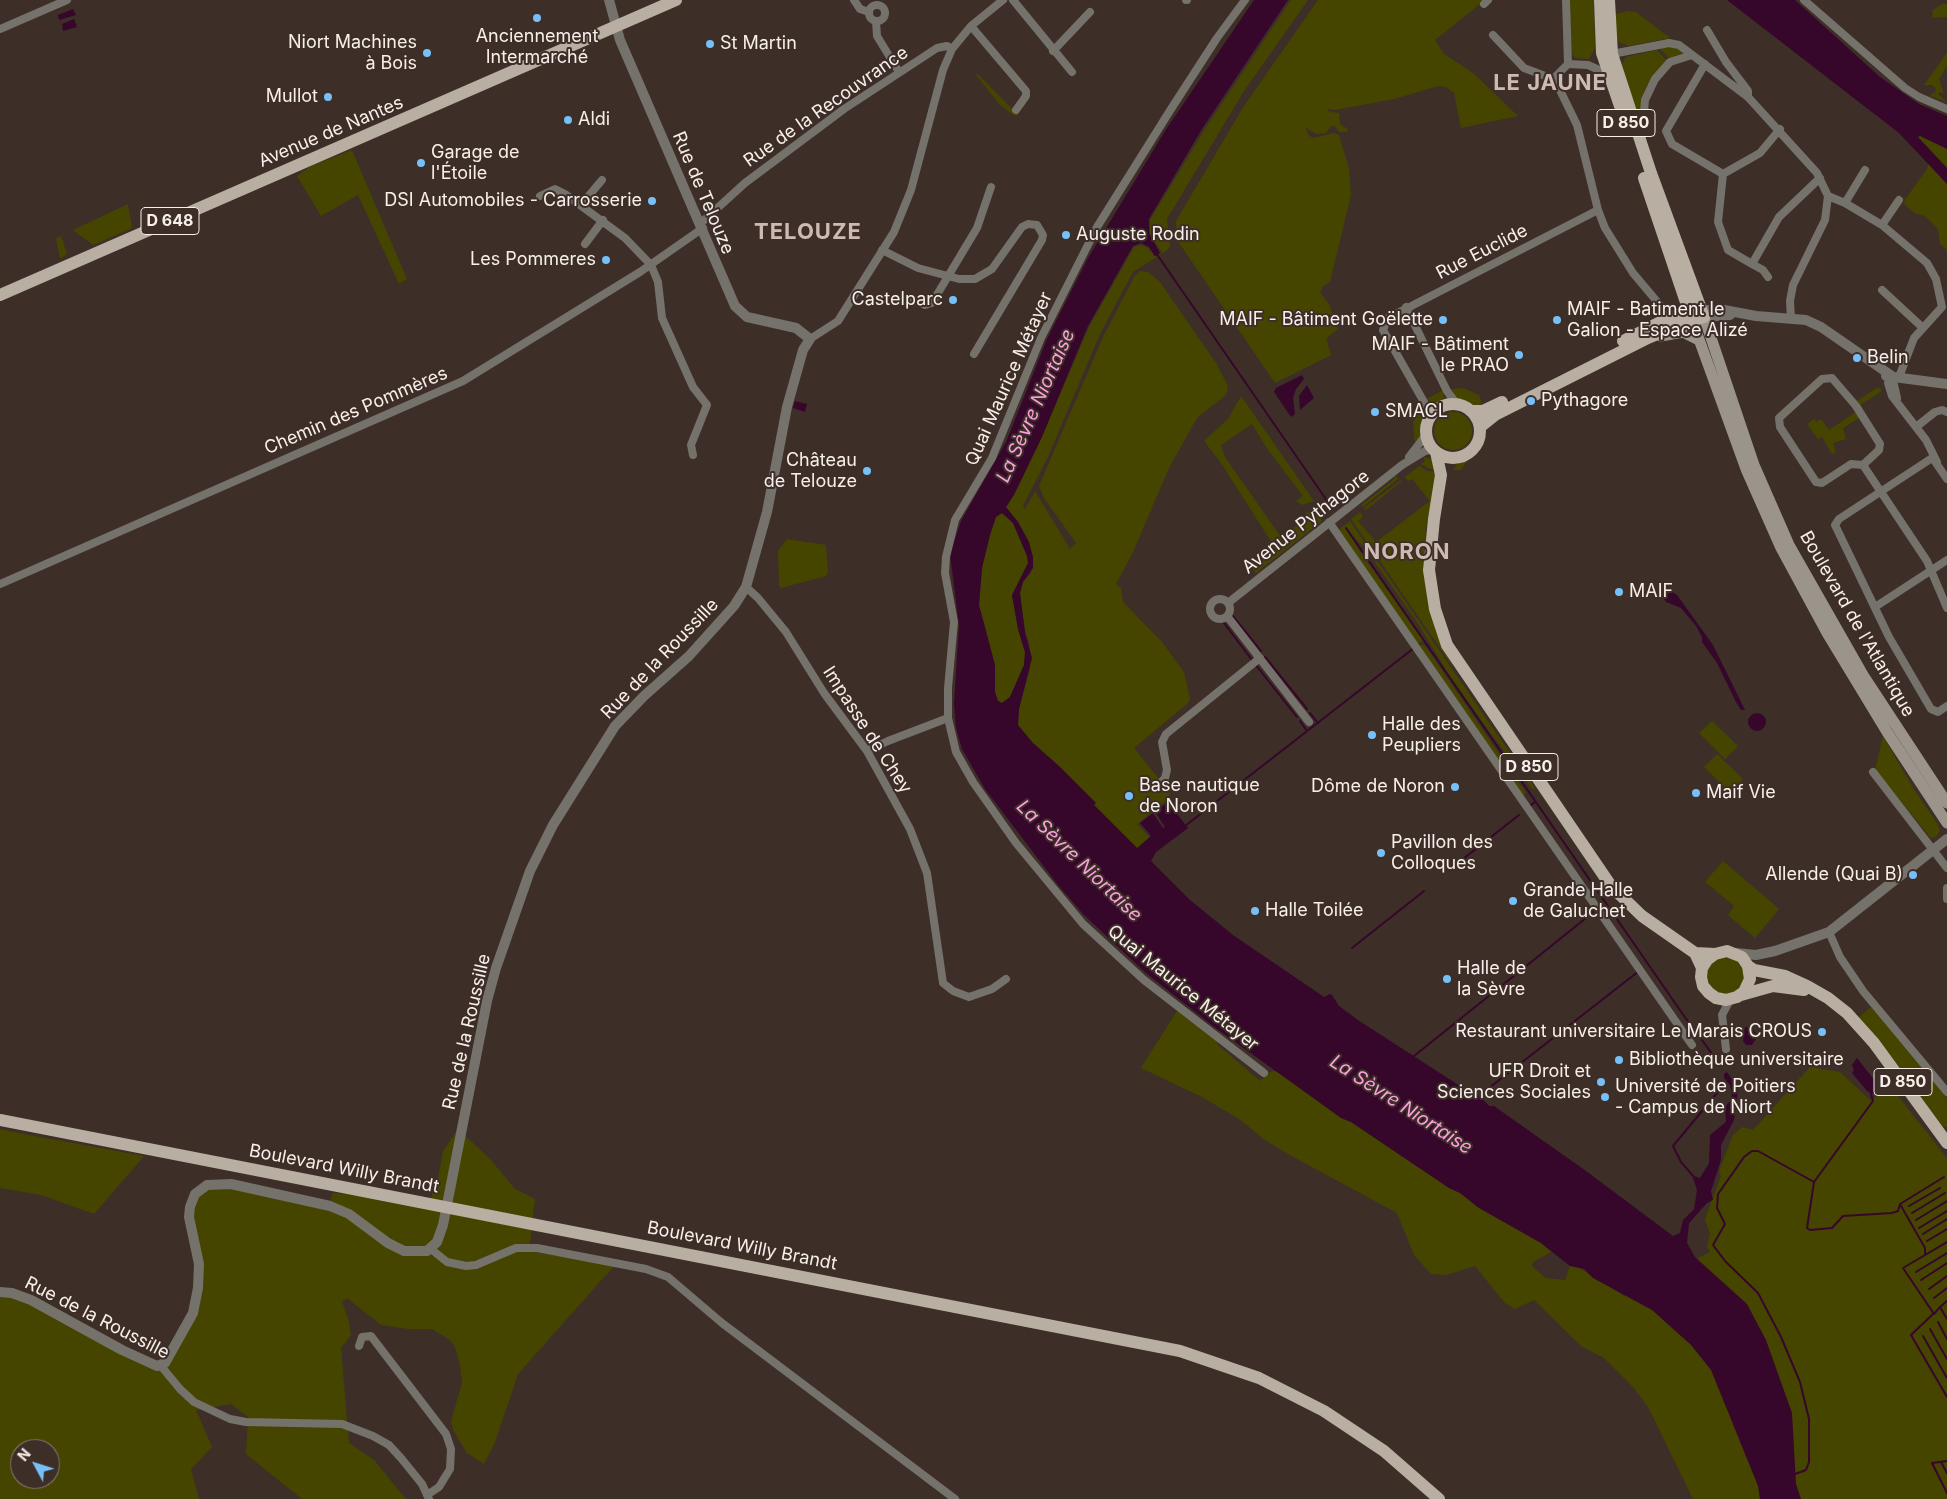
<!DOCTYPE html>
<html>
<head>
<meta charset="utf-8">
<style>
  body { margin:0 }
  #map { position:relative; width:1947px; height:1499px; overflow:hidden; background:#3d2e28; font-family:Inter,sans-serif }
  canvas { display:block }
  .north { position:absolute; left:10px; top:1439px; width:50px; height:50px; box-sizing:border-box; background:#3d2e28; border:1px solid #887b76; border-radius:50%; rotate:310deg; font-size:14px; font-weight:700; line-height:20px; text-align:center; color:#f8efeb }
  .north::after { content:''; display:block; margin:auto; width:18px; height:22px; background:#77c0f7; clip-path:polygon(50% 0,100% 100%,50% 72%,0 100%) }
</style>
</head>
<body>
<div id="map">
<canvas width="1947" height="1499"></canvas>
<div class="north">N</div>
</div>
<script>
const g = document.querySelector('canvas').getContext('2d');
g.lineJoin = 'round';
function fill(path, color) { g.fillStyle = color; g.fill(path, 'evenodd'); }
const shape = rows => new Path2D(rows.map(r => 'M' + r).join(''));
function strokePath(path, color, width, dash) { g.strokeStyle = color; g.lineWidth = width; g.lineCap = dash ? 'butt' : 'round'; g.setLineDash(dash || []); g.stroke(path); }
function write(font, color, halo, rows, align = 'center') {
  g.font = font + ' Inter,sans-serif'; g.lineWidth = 4; g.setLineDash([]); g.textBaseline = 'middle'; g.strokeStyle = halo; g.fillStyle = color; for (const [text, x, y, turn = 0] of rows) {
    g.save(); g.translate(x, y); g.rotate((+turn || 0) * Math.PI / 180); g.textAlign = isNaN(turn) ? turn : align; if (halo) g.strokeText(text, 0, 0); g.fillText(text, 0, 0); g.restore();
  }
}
const green = shape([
  [1291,0,1308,0,1244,91,1167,219,1170,247,1166,251,1133,272,1100,334,1048,457,1023,506,1025,509,1035,491,1070,549,1076,543,1044,498,1039,486,1103,337,1134,277,1140,271,1148,272,1160,282,1193,330,1216,363,1228,386,1226,395,1198,417,1193,425,1169,468,1133,552,1116,584,1121,588,1123,602,1162,642,1184,672,1190,699,1187,704,1134,748,1170,793,1168,799,1137,824,1150,838,1137,848,1094,805,1095,802,1060,767,1033,743,1018,725,1019,709,1030,669,1029,642,1025,632,1020,593,1023,582,1031,573,1029,542,1018,522,1006,508,1042,436,1089,327,1111,288,1134,247,1141,245,1148,248,1155,257,1162,253,1150,234,1150,220,1205,129],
  [1318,0,1485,0,1435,40,1444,54,1473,73,1518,116,1461,128,1454,93,1446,87,1438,86,1394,99,1335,110,1326,109,1330,112,1339,113,1340,124,1348,129,1347,132,1339,132,1335,126,1331,126,1326,133,1316,134,1305,127,1309,136,1314,138,1334,133,1339,135,1349,169,1351,195,1330,282,1323,286,1320,292,1329,304,1338,329,1326,339,1331,355,1275,383,1177,240,1176,221,1244,106],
  [1568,0,1594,0,1595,48,1589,59,1575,58,1571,52],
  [1942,4,1947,4,1947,17,1932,18,1933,10],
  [1628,11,1636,12,1670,38,1629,46,1619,42,1613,34,1613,15],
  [1668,46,1675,47,1685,55,1670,59,1660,49],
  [1657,50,1667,61,1646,87,1643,98,1640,127,1621,65,1626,57],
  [1947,53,1947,66,1939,79,1944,94,1939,92,1938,94,1947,102,1931,96,1932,93,1935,93,1936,88,1932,85,1924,85],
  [977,74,979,75,1019,116,1012,114,1000,105,976,75],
  [1919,131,1947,141,1947,250,1940,244,1938,229,1925,216,1916,214,1905,205,1904,201,1927,169,1931,151,1915,135],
  [352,150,407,279,399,284,358,195,321,216,297,176,311,166],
  [128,204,132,228,93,245,73,230],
  [61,236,67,254,60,259,56,238],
  [1878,387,1882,391,1860,405,1857,401],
  [1463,388,1479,395,1482,405,1474,407,1457,399,1452,389],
  [1443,390,1444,398,1439,403,1432,404,1427,399],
  [1241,396,1314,501,1302,505,1296,501,1303,496,1266,447,1252,424,1221,445,1225,457,1281,537,1300,523,1302,517,1309,511,1314,511,1321,517,1321,522,1256,573,1249,565,1274,546,1221,463,1204,441,1228,419],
  [1421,406,1425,415,1422,436,1415,444,1413,423],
  '1434 431a19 19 0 1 1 38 0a19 19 0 1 1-38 0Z',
  [1856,412,1859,418,1843,428,1846,439,1833,443,1836,453,1832,454,1822,437,1818,439,1807,424,1814,419,1816,422,1821,419,1829,430],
  [1471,456,1461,470,1453,470,1457,464],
  [1423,457,1434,459,1435,469,1430,469,1421,464,1425,461],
  [1419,466,1427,471,1438,472,1426,528,1423,566,1430,614,1453,667,1351,519,1360,512,1363,517,1358,521,1376,542,1430,501,1412,479,1408,481,1405,477],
  [1395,476,1399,478,1363,507,1361,505,1393,480],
  [1401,480,1402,481,1366,510,1364,508],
  [1002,513,1013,523,1027,556,1028,563,1012,596,1018,629,1025,653,1024,665,1010,697,1002,703,998,701,995,692,995,665,979,605,982,568,990,535,996,516],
  [1350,521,1501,740,1535,788,1532,789,1481,720,1448,673,1419,625,1367,551,1346,528,1359,550,1423,640,1417,645,1338,530],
  [787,539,826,545,828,572,826,576,781,588,779,585,778,551],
  [1422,644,1426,647,1526,793,1522,796,1419,647],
  [1712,721,1738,746,1725,759,1699,733],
  [1883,736,1913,788,1937,823,1940,831,1936,837,1931,838,1875,770],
  [1717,754,1743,779,1730,793,1704,767],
  [1723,861,1779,909,1755,938,1728,915,1734,906,1705,882],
  '1707 975a19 19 0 1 1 38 0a19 19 0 1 1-38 0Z',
  [1871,1007,1947,1098,1947,1127,1942,1126,1899,1066,1858,1018],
  [1177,1011,1219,1040,1217,1044,1260,1081,1270,1072,1275,1071,1284,1075,1341,1118,1351,1122,1449,1188,1460,1193,1479,1208,1541,1243,1551,1252,1533,1262,1532,1266,1545,1278,1565,1280,1570,1266,1576,1266,1624,1296,1710,1252,1707,1246,1710,1234,1705,1219,1721,1176,1719,1171,1733,1135,1742,1127,1753,1130,1810,1067,1840,1072,1871,1101,1890,1086,1947,1158,1947,1499,1693,1499,1648,1407,1634,1388,1604,1358,1581,1346,1534,1300,1515,1309,1505,1303,1475,1266,1446,1275,1431,1274,1414,1255,1397,1213,1288,1154,1265,1140,1239,1119,1202,1097,1141,1068],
  [0,1129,24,1134,144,1156,94,1214,41,1195,0,1188],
  [458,1129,491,1160,515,1189,535,1199,529,1251,614,1266,518,1374,495,1442,484,1464,467,1453,453,1430,451,1421,462,1383,460,1365,455,1347,450,1340,432,1329,408,1329,381,1325,347,1298,342,1302,349,1321,351,1335,341,1348,349,1443,374,1460,406,1499,302,1499,246,1454,248,1417,231,1404,196,1410,212,1447,191,1469,199,1499,0,1499,0,1295,14,1296,156,1370,182,1343,195,1317,194,1213,199,1197,204,1191,213,1188,231,1188,329,1211,332,1193,431,1199,434,1188,437,1185,443,1151],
  [20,1449,50,1449,50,1479,20,1479]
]);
const water = shape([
  [1254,0,1288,0,1202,129,1149,219,1149,233,1160,253,1155,256,1149,247,1141,243,1133,246,1110,287,1088,326,1042,437,1014,495,1006,507,1018,522,1029,542,1033,557,1033,568,1023,582,1020,593,1025,632,1032,658,1019,709,1018,725,1033,743,1060,767,1096,803,1094,805,1137,848,1151,836,1140,823,1153,813,1163,828,1165,827,1155,812,1168,802,1188,828,1156,852,1151,861,1190,900,1233,935,1324,997,1330,994,1332,995,1339,1006,1358,1020,1463,1088,1481,1097,1489,1106,1494,1106,1586,1171,1673,1236,1680,1233,1683,1220,1694,1209,1697,1190,1693,1178,1694,1176,1700,1178,1709,1163,1710,1135,1726,1122,1725,1107,1731,1100,1732,1095,1730,1085,1724,1078,1724,1074,1727,1072,1738,1089,1734,1120,1721,1145,1721,1160,1711,1191,1713,1200,1707,1203,1689,1223,1687,1243,1695,1257,1747,1304,1766,1340,1792,1413,1796,1484,1801,1499,1760,1499,1758,1486,1711,1370,1691,1345,1652,1310,1593,1278,1584,1269,1570,1266,1541,1243,1479,1208,1460,1193,1449,1188,1351,1122,1341,1118,1213,1026,1146,973,1084,915,1058,885,985,789,962,749,956,728,954,704,959,625,950,554,961,521,1006,442,1047,339,1088,258,1165,131],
  [1002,513,1013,523,1027,556,1028,563,1012,595,1018,629,1025,652,1024,665,1010,697,1002,703,998,701,995,692,995,665,979,605,982,568,990,535,996,517],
  [1727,0,1795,0,1880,77,1919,104,1947,116,1947,149,1920,136,1918,137,1947,168,1947,184,1899,133],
  [73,9,76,15,59,20,58,15],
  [74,19,77,27,63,31,62,24],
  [1302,375,1304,379,1296,389,1293,398,1295,414,1291,417,1274,392,1276,388],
  [1307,385,1314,398,1300,410,1299,396],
  [795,401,807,404,805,412,793,408],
  [1667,588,1677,595,1713,645,1745,710,1741,710,1736,702,1717,663,1702,642,1702,637,1696,626,1681,608,1666,602,1661,595,1662,590],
  '1748 722a9 9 0 1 1 18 0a9 9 0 1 1-18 0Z',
  [1745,1027,1751,1028,1757,1034,1757,1037,1752,1045,1746,1045,1743,1041],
  [1857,1058,1879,1086,1872,1094,1867,1091,1852,1073,1854,1070,1852,1065]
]);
const stream = shape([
  [1156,253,1330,505],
  [1346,528,1691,1026],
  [1233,616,1261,651],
  [1224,623,1252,660],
  [1265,657,1307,709],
  [1255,664,1297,717],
  [1310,713,1318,723],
  [1300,721,1307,731],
  [1530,806,1535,802],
  [1185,826,1414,648],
  [1449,870,1519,815],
  [1352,948,1424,891],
  [1702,1040,1715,1058],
  [1414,1056,1596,910],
  [1481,1098,1485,1091,1639,971],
  [1694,1177,1681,1162,1673,1146,1717,1093],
  [1814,1182,1873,1101,1871,1094],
  [1900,1204,1944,1177],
  [1909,1206,1940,1188],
  [1912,1213,1945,1193],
  [1916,1220,1947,1201],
  [1919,1228,1947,1211],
  [1923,1234,1947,1219],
  [1927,1241,1947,1229],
  [1925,1255,1947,1242],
  [1916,1272,1947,1253],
  [1921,1280,1947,1263],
  [1929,1289,1947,1276],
  [1934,1298,1947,1288],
  [1940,1307,1947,1301],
  [1933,1314,1911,1335,1947,1397],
  [1938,1322,1947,1339],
  [1930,1329,1947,1359],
  [1923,1336,1947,1378],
  [1947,1461,1932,1463,1947,1493],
  [1941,1462,1947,1473],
  [1795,1474,1806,1470,1809,1462,1809,1419,1800,1382,1781,1337,1758,1293,1725,1261,1713,1245,1725,1224,1717,1208,1718,1194,1744,1157,1752,1151,1758,1151,1814,1182,1807,1228,1810,1230,1832,1228,1843,1216,1892,1213,1898,1211,1900,1204,1925,1248,1925,1255,1903,1268,1934,1314,1940,1307,1947,1319]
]);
const minor = shape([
  [854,0,860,9,869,12],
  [1013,0,1072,72],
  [1186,0,1187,0],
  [1245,0,1217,38,1171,109,1097,227,1041,338,992,458,955,520,946,557,945,573,954,622,948,688,948,718,956,752,973,782,1016,843,1083,924,1144,980,1264,1073],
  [1566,0,1568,64],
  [1804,0,1905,88,1919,97,1947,109],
  [1484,4,1488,0],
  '869 13a8 8 0 1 1 16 0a8 8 0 1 1-16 0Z',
  [876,21,877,36,899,72],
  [971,26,1026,91,1026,96,1016,110],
  [0,29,67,0],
  [1707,30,1726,62,1748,91,1748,97],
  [1493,35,1524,68,1553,79,1557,84,1577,125,1598,210,1605,228,1633,273,1670,317],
  [1053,51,1090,12],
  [1612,54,1669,43,1679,45,1748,97,1817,173,1828,196,1825,220,1793,285,1790,301,1791,318],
  [1568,64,1588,65,1608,74],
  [1705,64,1666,131,1672,144,1723,174],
  [1553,79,1568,64],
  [1780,129,1760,153,1723,174,1718,222,1728,250,1752,264,1779,217,1820,178],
  [1642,136,1645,100,1655,79,1670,62,1692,55],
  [540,196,555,189,565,194,625,238,651,265,658,282,662,318,693,387,707,405,691,445,693,455],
  [1828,196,1845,203,1882,225,1899,200],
  [1845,203,1865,170],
  [581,205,602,180],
  [701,223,745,183,844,109,937,48,947,46,952,49],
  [1882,225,1927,263,1936,279,1942,307,1914,338,1899,377],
  [585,244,603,220],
  [882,250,918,268,959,279,975,279,992,269,1022,227,1028,224,1037,225,1043,235,1042,240,974,354],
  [1752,264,1763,270,1768,277],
  [1882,290,1922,327],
  [914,300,925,305,932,303,977,228,991,187],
  [1406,307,1447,391,1456,403],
  [810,339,838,321,894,232,911,190,943,70,952,49,971,26,1003,0],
  [1892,376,1888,383,1892,396,1926,440,1937,462],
  [1892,376,1897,398],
  [1429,418,1424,402,1383,330,1388,318,1598,210],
  [1916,427,1935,412,1942,410,1947,412],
  [1409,457,1426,435],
  [1932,458,1839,519,1835,525,1889,637,1931,709,1938,712,1947,706],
  [1934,460,1947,479],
  [1863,465,1879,450,1880,444,1856,406,1832,378,1822,379,1779,418,1780,427,1816,482,1822,483,1851,464,1863,465,1927,561,1947,608],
  [1329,522,1692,1045],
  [0,584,463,381,640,272,703,228],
  [746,587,758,598,786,632,824,693,867,751,910,829,927,873,943,983,953,991,969,997,992,989,1006,979],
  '1210 609a10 10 0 1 1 20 0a10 10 0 1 1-20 0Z',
  [1228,603,1402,465,1425,451,1433,449],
  [1875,607,1947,560],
  [1227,616,1309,722],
  [867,751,888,741,948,718],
  [1873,772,1947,868],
  [1159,784,1165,778,1167,770,1162,742,1166,734,1260,658],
  [1947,888,1947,899],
  [1829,932,1840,957,1863,991,1947,1092],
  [1726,1049,1722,1015,1730,1000],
  [431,1249,447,1262,466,1266,476,1265,516,1248,537,1248,646,1269,668,1277,722,1323,955,1499],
  [359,1346,362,1337,371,1336,446,1434,451,1449,450,1469,439,1487,427,1495],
  [161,1366,180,1389,194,1402,230,1419,246,1422,342,1424,373,1436,389,1445,401,1458,422,1484,429,1499]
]);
const tertiary = shape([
  [1701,310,1724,310,1756,316,1806,320,1821,327,1892,376],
  [1704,317,1730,315],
  [1886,376,1947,384],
  [1736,953,1756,955,1775,951,1829,932,1947,839],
  [0,1292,12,1293,31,1300,122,1350,157,1366,165,1363,193,1313,198,1288,199,1264,189,1217,190,1207,195,1194,207,1185,231,1184,330,1206,349,1214,388,1243,404,1251,427,1251,437,1242,443,1225,487,1001,496,968,530,871,553,825,615,726,644,696,689,656,734,606,746,587,767,512,787,407,803,350,810,339,796,328,747,317,735,306,620,40,609,0]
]);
const secondary = shape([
  [1704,317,1754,465,1789,545,1863,675,1947,803],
  [1692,320,1746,469,1781,548,1827,633,1887,732,1947,823],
  [1661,336,1683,332,1699,340]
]);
const primary = shape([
  [1600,0,1602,53,1622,112],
  [1644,178,1692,320],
  [0,295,676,0],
  [1623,341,1670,317,1696,311],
  '1426 431a27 27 0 1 1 54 0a27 27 0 1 1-54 0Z',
  [1472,411,1483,411,1502,402],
  [1480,427,1495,415,1648,338,1681,324,1704,317,1651,173,1612,54,1609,0],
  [1436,452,1441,475,1434,519,1429,570,1435,609,1447,645,1611,886,1642,916,1695,953,1702,968],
  [1695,953,1715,954,1727,951,1742,957,1748,966,1750,979,1744,992,1737,997,1726,1000,1716,998,1709,993,1703,986,1701,977,1702,968,1707,960,1715,954],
  [1748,966,1754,970,1785,976,1807,986,1828,998,1847,1013,1874,1043,1947,1143],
  [1741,995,1773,986,1804,990],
  [0,1120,1180,1351,1259,1378,1324,1411,1384,1451,1439,1499]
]);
const markers = [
  [537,18,5,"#77c0f7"],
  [710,44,5,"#77c0f7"],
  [427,53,5,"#77c0f7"],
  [328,97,5,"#77c0f7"],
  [568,120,5,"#77c0f7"],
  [421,163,5,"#77c0f7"],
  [652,201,5,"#77c0f7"],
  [1066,235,5,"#77c0f7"],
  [606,260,5,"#77c0f7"],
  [953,300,5,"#77c0f7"],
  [1443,320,5,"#77c0f7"],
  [1557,320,5,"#77c0f7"],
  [1519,355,5,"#77c0f7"],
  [1857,358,5,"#77c0f7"],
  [1531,401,5,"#77c0f7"],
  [1375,412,5,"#77c0f7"],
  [867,471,5,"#77c0f7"],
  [1619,592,5,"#77c0f7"],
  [1372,735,5,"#77c0f7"],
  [1455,787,5,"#77c0f7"],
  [1696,793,5,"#77c0f7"],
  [1129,796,5,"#77c0f7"],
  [1381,853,5,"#77c0f7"],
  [1913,875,5,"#77c0f7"],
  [1513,901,5,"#77c0f7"],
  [1255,911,5,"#77c0f7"],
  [1447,979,5,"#77c0f7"],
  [1822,1032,5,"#77c0f7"],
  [1619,1060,5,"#77c0f7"],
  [1601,1082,5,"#77c0f7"],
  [1605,1097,5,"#77c0f7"]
];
const shields = [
  [1626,123,58],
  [170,221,58],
  [1529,767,58],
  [1903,1082,58]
];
const shieldNames = [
  ["D 850",1626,123],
  ["D 648",170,221],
  ["D 850",1529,767],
  ["D 850",1903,1082]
];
const poiNames = [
  ["Anciennement",537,37,"center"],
  ["Intermarché",537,58,"center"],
  ["Niort Machines",417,43,"right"],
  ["à Bois",417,64,"right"],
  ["St Martin",720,44],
  ["Mullot",318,97,"right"],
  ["Aldi",578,120],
  ["Garage de",431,153],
  ["l'Étoile",431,174],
  ["DSI Automobiles - Carrosserie",642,201,"right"],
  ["Auguste Rodin",1076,235],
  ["Les Pommeres",596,260,"right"],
  ["Castelparc",943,300,"right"],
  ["MAIF - Batiment le",1567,310],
  ["Galion - Espace Alizé",1567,331],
  ["MAIF - Bâtiment Goëlette",1433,320,"right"],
  ["MAIF - Bâtiment",1509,345,"right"],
  ["le PRAO",1509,366,"right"],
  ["Belin",1867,358],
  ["Pythagore",1541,401],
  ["SMACL",1385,412],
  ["Château",857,461,"right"],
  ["de Telouze",857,482,"right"],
  ["MAIF",1629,592],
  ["Halle des",1382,725],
  ["Peupliers",1382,746],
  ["Base nautique",1139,786],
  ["de Noron",1139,807],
  ["Dôme de Noron",1445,787,"right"],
  ["Maif Vie",1706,793],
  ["Pavillon des",1391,843],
  ["Colloques",1391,864],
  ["Allende (Quai B)",1903,875,"right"],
  ["Grande Halle",1523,891],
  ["de Galuchet",1523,912],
  ["Halle Toilée",1265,911],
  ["Halle de",1457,969],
  ["la Sèvre",1457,990],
  ["Restaurant universitaire Le Marais CROUS",1812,1032,"right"],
  ["Bibliothèque universitaire",1629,1060],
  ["UFR Droit et",1591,1072,"right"],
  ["Sciences Sociales",1591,1093,"right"],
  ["Université de Poitiers",1615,1087],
  ["- Campus de Niort",1615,1108]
];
const streetNames = [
  ["Rue de la Recouvrance",826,107,-35],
  ["Avenue de Nantes",331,132,-23],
  ["Rue de Telouze",703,193,67],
  ["Rue Euclide",1482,252,-27],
  ["Quai Maurice Métayer",1009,379,-66],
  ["Chemin des Pommères",356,411,-23],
  ["Avenue Pythagore",1306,522,-38],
  ["Boulevard de l'Atlantique",1857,624,60],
  ["Rue de la Roussille",660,659,-46],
  ["Impasse de Chey",867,730,57],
  ["Quai Maurice Métayer",1183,988,39],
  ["Rue de la Roussille",467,1032,-77],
  ["Boulevard Willy Brandt",344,1169,11],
  ["Boulevard Willy Brandt",742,1246,11],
  ["Rue de la Roussille",97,1318,27]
];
const waterNames = [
  ["La Sèvre Niortaise",1036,406,-66],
  ["La Sèvre Niortaise",1079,861,44],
  ["La Sèvre Niortaise",1401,1105,33]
];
const districtNames = [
  ["LE JAUNE",1550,83],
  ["TELOUZE",808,232],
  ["NORON",1407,552]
];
fill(green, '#464500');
fill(water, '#36062b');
strokePath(stream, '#36062b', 2);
strokePath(minor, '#75716b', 8);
strokePath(tertiary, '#75716b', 10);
strokePath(secondary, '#9b948a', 11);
strokePath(primary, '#b8aea2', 12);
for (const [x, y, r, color] of markers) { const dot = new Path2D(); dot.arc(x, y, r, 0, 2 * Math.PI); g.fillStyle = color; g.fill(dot); strokePath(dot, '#3d2e28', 2); }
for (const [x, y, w] of shields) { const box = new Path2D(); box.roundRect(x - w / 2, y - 13.5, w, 27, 4); g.fillStyle = '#3d2e28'; g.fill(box); strokePath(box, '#f8efeb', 1); }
write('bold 16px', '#f8efeb', null, shieldNames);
write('18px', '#f8efeb', '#3d2e28', poiNames, 'left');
write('18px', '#f8efeb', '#3d2e28', streetNames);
write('italic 19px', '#fe9ee0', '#3d2e28', waterNames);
g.letterSpacing = '1px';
write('bold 22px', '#cdbab3', '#3d2e28', districtNames);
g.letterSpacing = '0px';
</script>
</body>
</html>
